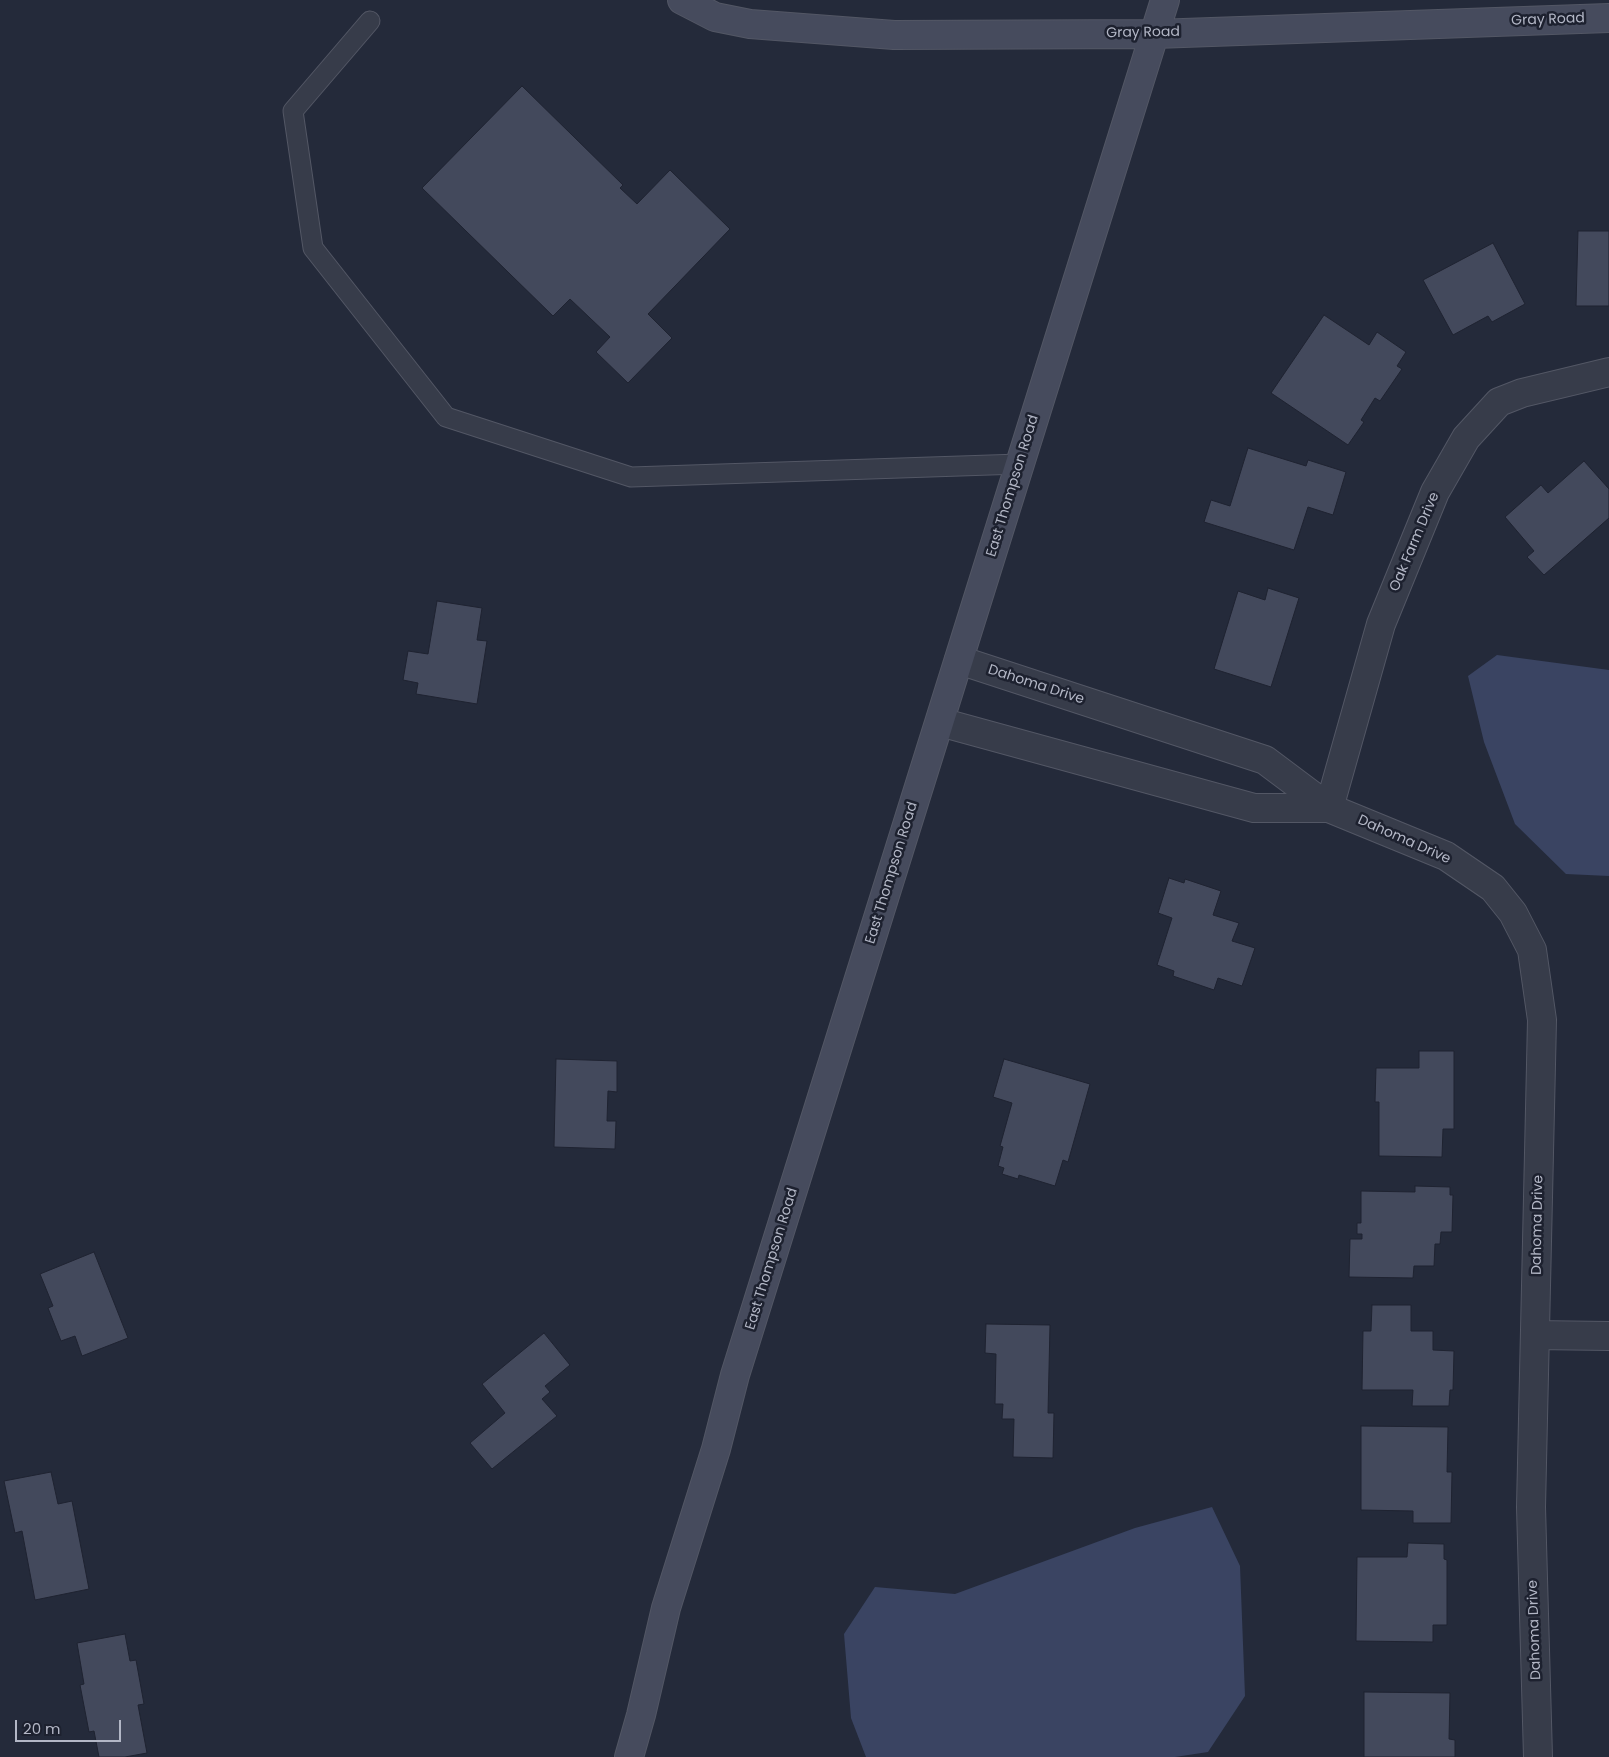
<!DOCTYPE html>
<html>
<head>
<meta charset="utf-8">
<style>
  body { margin:0 }
  #map { position:relative; width:1609px; height:1757px; overflow:hidden; background:#242a3a; font-family:Poppins,sans-serif }
  canvas { display:block }
  .scale { position:absolute; left:15px; top:1720px; width:106px; height:22px; box-sizing:border-box; border:2px solid #b3b7c6; border-top:0; padding-left:6px; font-size:15px; line-height:18px; white-space:nowrap; color:#b3b7c6; -webkit-text-stroke:4px #1d212f; paint-order:stroke }
</style>
</head>
<body>
<div id="map">
<canvas width="1609" height="1757"></canvas>
<div class="scale">20 m</div>
</div>
<script>
const g = document.querySelector('canvas').getContext('2d');
g.lineJoin = 'round';
function fill(path, color) { g.fillStyle = color; g.fill(path, 'evenodd'); }
const shape = rows => new Path2D(rows.map(r => 'M' + r).join(''));
function strokePath(path, color, width, dash) { g.strokeStyle = color; g.lineWidth = width; g.lineCap = dash ? 'butt' : 'round'; g.setLineDash(dash || []); g.stroke(path); }
function write(font, color, halo, rows, align = 'center') {
  g.font = font + ' Poppins,sans-serif'; g.lineWidth = 5; g.setLineDash([]); g.textBaseline = 'middle'; g.strokeStyle = halo; g.fillStyle = color; for (const [text, x, y, turn = 0] of rows) {
    g.save(); g.translate(x, y); g.rotate((+turn || 0) * Math.PI / 180); g.textAlign = isNaN(turn) ? turn : align; if (halo) g.strokeText(text, 0, 0); g.fillText(text, 0, 0); g.restore();
  }
}
const water = shape([
  [1497,655,1609,670,1609,876,1566,874,1515,824,1484,742,1468,676],
  [1212,1507,1240,1566,1245,1696,1208,1752,1175,1757,866,1757,851,1718,844,1634,875,1587,955,1594,1135,1528]
]);
const building = shape([
  [522,86,623,185,620,188,637,204,670,170,730,229,648,314,672,338,628,383,596,352,610,337,570,299,553,316,422,188,522,86],
  [1578,231,1609,231,1609,306,1576,306,1578,231],
  [1493,243,1525,304,1492,322,1488,316,1453,335,1423,280,1493,243],
  [1324,315,1369,345,1377,332,1406,352,1397,366,1402,369,1380,401,1375,398,1361,420,1364,422,1348,445,1271,393,1324,315],
  [1248,448,1306,466,1308,460,1346,472,1333,515,1308,507,1294,550,1204,522,1211,500,1230,506,1248,448],
  [1584,461,1609,489,1609,518,1544,575,1527,557,1534,551,1505,517,1541,485,1548,493,1584,461],
  [1268,588,1299,598,1271,687,1214,669,1238,591,1265,600,1268,588],
  [437,601,482,608,477,640,487,641,477,704,416,694,418,683,403,680,408,651,428,654,437,601],
  [1169,878,1184,883,1185,879,1221,891,1213,915,1239,923,1232,941,1255,948,1242,986,1218,978,1214,990,1173,976,1174,971,1157,965,1172,918,1158,913,1169,878],
  [1419,1051,1454,1051,1454,1129,1443,1129,1442,1157,1379,1156,1379,1102,1375,1102,1376,1068,1419,1068,1419,1051],
  [556,1059,617,1061,617,1092,608,1091,607,1121,616,1121,615,1149,554,1147,556,1059],
  [1004,1059,1090,1084,1068,1162,1063,1160,1055,1186,1019,1175,1018,1179,1002,1174,1004,1168,998,1166,1003,1147,1000,1146,1012,1103,993,1097,1004,1059],
  [1415,1186,1450,1187,1450,1195,1453,1195,1452,1232,1441,1232,1440,1244,1435,1244,1434,1266,1414,1266,1413,1278,1349,1277,1350,1239,1362,1239,1362,1234,1357,1234,1357,1223,1361,1223,1361,1191,1415,1192,1415,1186],
  [94,1252,128,1338,82,1356,75,1336,61,1341,48,1308,53,1306,40,1274,94,1252],
  [1372,1305,1411,1305,1411,1331,1433,1331,1433,1350,1454,1351,1453,1390,1450,1390,1449,1406,1412,1406,1413,1390,1362,1390,1363,1331,1371,1331,1372,1305],
  [986,1324,1050,1325,1048,1413,1054,1413,1053,1458,1013,1457,1014,1419,1002,1419,1003,1404,995,1404,996,1354,985,1353,986,1324],
  [544,1333,570,1365,545,1386,550,1392,542,1399,557,1416,492,1469,470,1443,505,1413,482,1384,544,1333],
  [1361,1426,1448,1427,1447,1472,1452,1472,1451,1523,1413,1523,1413,1511,1361,1510,1361,1426],
  [51,1472,58,1504,72,1501,89,1589,35,1600,22,1531,15,1533,4,1481,51,1472],
  [1408,1543,1444,1544,1444,1559,1447,1560,1447,1625,1433,1625,1433,1642,1356,1641,1357,1557,1407,1557,1408,1543],
  [125,1634,130,1661,136,1660,144,1704,138,1705,147,1753,125,1757,99,1757,94,1731,89,1732,80,1685,84,1684,77,1643,125,1634],
  [1364,1692,1450,1693,1449,1739,1455,1740,1455,1757,1364,1757,1364,1692]
]);
const lane = shape([
  [370,21,293,111,313,248,446,417,631,477,1020,464]
]);
const street = shape([
  [940,722,1254,808,1329,808,1265,760,959,660],
  [1535,1335,1609,1336],
  [1538,1757,1531,1507,1542,1020,1532,950,1513,913,1493,888,1446,856,1329,808,1381,624,1435,492,1466,438,1499,402,1522,393,1609,372]
]);
const secondary = shape([
  [682,0,715,17,750,24,894,35,1155,34,1609,18],
  [629,1757,641,1715,666,1608,716,1449,735,1375,1165,0]
]);
const streetNames = [
  ["Gray Road",1548,20,-2],
  ["Gray Road",1143,33,-1],
  ["East Thompson Road",1013,486,-73],
  ["Oak Farm Drive",1415,542,-67],
  ["Dahoma Drive",1036,685,18],
  ["Dahoma Drive",1404,840,24],
  ["East Thompson Road",892,873,-73],
  ["Dahoma Drive",1538,1225,-89],
  ["East Thompson Road",772,1259,-73],
  ["Dahoma Drive",1535,1630,-92]
];
fill(water, '#3a4462');
fill(building, '#43495c');
strokePath(building, '#1f2331', 1);
strokePath(lane, '#535765', 21);
strokePath(street, '#535765', 30);
strokePath(secondary, '#535765', 30);
strokePath(lane, '#373c4a', 19);
strokePath(street, '#373c4a', 28);
strokePath(secondary, '#464b5d', 28);
write('14px', '#b3b7c6', '#1d212f', streetNames);
</script>
</body>
</html>
